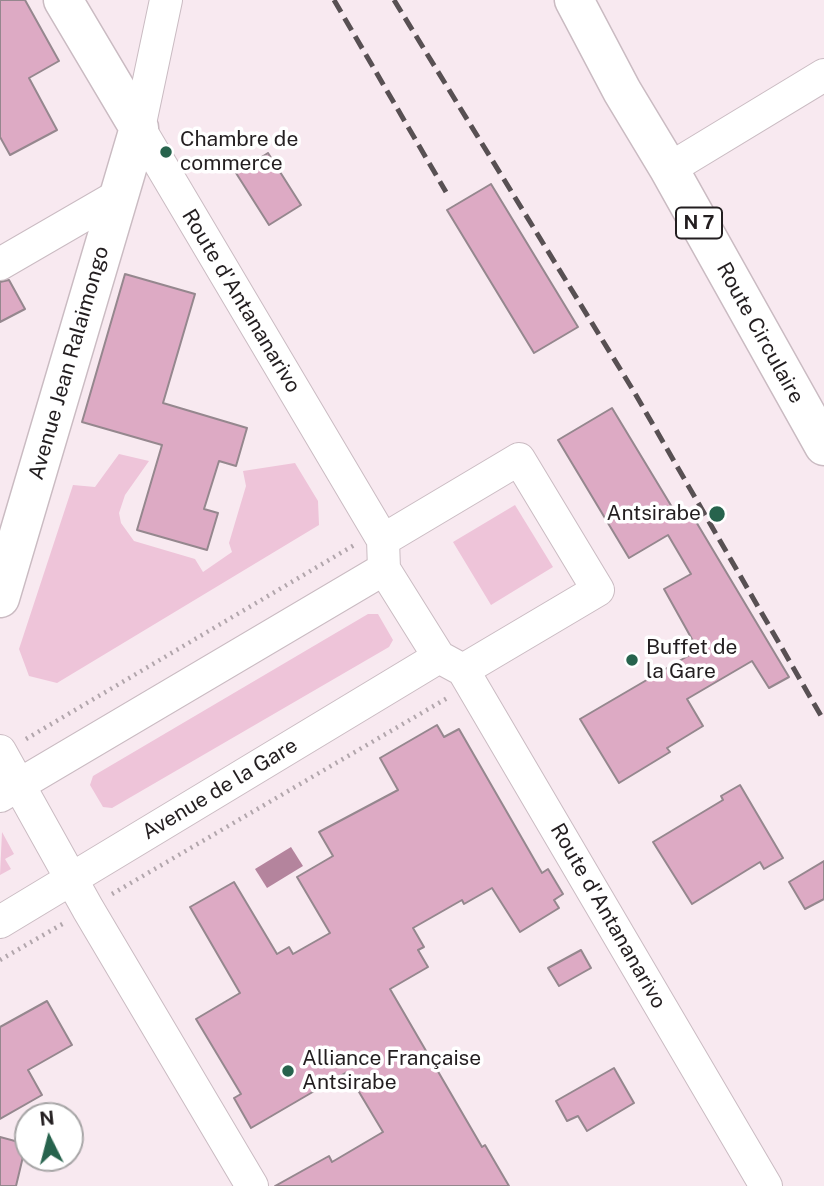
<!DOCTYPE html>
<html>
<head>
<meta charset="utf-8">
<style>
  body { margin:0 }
  #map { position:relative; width:824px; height:1186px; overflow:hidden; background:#f8e9f0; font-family:"Public Sans",sans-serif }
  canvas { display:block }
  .north { position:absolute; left:14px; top:1102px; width:70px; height:70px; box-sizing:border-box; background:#fff; border:2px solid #a7a5a6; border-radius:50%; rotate:354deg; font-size:19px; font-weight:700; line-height:28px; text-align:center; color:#231e20 }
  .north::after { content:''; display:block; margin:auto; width:24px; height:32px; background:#27634d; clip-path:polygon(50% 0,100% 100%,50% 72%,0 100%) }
</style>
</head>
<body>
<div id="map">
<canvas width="824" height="1186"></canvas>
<div class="north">N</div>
</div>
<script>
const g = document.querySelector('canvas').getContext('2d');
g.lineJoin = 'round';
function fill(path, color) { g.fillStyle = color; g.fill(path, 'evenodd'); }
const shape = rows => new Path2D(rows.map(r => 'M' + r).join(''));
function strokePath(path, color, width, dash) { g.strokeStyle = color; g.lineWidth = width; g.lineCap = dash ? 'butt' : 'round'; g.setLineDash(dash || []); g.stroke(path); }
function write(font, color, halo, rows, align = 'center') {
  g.font = font + ' "Public Sans",sans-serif'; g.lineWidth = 7; g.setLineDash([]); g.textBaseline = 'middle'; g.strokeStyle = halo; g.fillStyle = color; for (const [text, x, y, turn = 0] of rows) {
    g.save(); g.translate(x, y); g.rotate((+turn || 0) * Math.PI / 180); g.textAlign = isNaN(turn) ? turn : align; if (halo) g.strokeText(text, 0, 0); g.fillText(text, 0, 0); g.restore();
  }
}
const green = shape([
  [119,454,149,461,125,495,119,513,121,523,134,541,195,559,203,572,232,552,229,543,246,486,243,471,295,463,318,501,319,525,57,683,29,676,19,649,73,485,95,487],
  [515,505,553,567,491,605,453,542],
  [368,614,378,614,393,640,389,647,112,808,103,807,90,785,93,776],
  [2,832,14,854,5,859,11,869,0,875]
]);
const water = shape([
  [291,847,303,866,267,888,255,869]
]);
const building = shape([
  [0,0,25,0,59,61,29,78,57,130,10,155,0,137,0,0],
  [268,153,301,205,269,225,236,173,268,153],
  [491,184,578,327,534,353,447,210,491,184],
  [125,274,195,294,163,403,247,428,236,466,219,461,204,509,218,513,207,550,137,530,162,445,82,422,125,274],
  [9,280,25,309,0,322,0,282,9,280],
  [612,408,681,522,692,515,789,677,769,688,752,661,687,699,703,726,667,748,670,752,619,783,580,719,698,650,664,589,691,574,668,535,629,558,558,440,612,408],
  [437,725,444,737,459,729,542,873,548,869,563,894,554,900,559,908,520,932,492,888,464,904,462,900,413,928,424,947,418,950,428,967,390,989,482,1147,485,1145,509,1186,275,1186,329,1156,332,1162,383,1132,347,1072,251,1128,234,1098,241,1094,196,1019,240,993,190,907,234,882,277,954,289,947,293,954,330,933,297,877,333,856,319,832,398,790,380,758,437,725],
  [740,785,783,858,764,869,760,862,692,904,653,842,723,800,721,796,740,785],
  [824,861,824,899,805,909,789,882,824,861],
  [581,950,591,968,559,986,548,968,581,950],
  [47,1001,72,1045,28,1070,42,1095,0,1119,0,1027,47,1001],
  [614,1068,634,1103,587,1131,578,1116,567,1121,556,1101,614,1068],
  [0,1137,26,1144,16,1186,0,1186,0,1137]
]);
const path = shape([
  [26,739,356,544],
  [112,894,449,697],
  [0,960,66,922]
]);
const minor = shape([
  [166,0,139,128,383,540,384,569,439,657,463,670,766,1186],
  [669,169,824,75],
  [0,264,119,195],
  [383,540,519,459,598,590,463,670],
  [0,751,88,909,252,1186],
  [0,796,384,569],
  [0,922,439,657]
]);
const major = shape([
  [574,0,622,91,669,169,824,446],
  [0,598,139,128,63,0]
]);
const rail = shape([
  [334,0,446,192],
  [394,0,633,390,824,721]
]);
const markers = [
  [166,152,7,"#27634d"],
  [717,514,9,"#27634d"],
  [632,660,7,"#27634d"],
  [288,1071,7,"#27634d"]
];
const shields = [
  [699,223,46]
];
const shieldNames = [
  ["N 7",699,223]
];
const poiNames = [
  ["Chambre de",180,140],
  ["commerce",180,164],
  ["Antsirabe",701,514,"right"],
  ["Buffet de",646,648],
  ["la Gare",646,672],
  ["Alliance Française",302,1059],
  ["Antsirabe",302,1083]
];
const streetNames = [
  ["Route d'Antananarivo",241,301,59],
  ["Route Circulaire",760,333,61],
  ["Avenue Jean Ralaimongo",69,363,-74],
  ["Avenue de la Gare",220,789,-31],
  ["Route d'Antananarivo",608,916,60]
];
fill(green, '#eec4d9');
fill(water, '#b4849d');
fill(building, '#ddaac4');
strokePath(building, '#95878e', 2);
strokePath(minor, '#cabbc2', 34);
strokePath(major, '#cabbc2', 41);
strokePath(path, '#b2a6ac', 4.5, [2, 5]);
strokePath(minor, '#fff', 32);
strokePath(major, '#fff', 38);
strokePath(rail, '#585053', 5, [14, 7]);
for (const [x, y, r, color] of markers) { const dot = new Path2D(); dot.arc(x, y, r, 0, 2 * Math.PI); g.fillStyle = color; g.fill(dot); strokePath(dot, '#fff', 2.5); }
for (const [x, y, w] of shields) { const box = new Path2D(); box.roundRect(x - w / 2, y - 15.5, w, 31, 5); g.fillStyle = '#fff'; g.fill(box); strokePath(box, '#231e20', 2); }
write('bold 19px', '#231e20', null, shieldNames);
write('21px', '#231e20', '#fff', poiNames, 'left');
write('21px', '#231e20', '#fff', streetNames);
</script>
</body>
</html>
